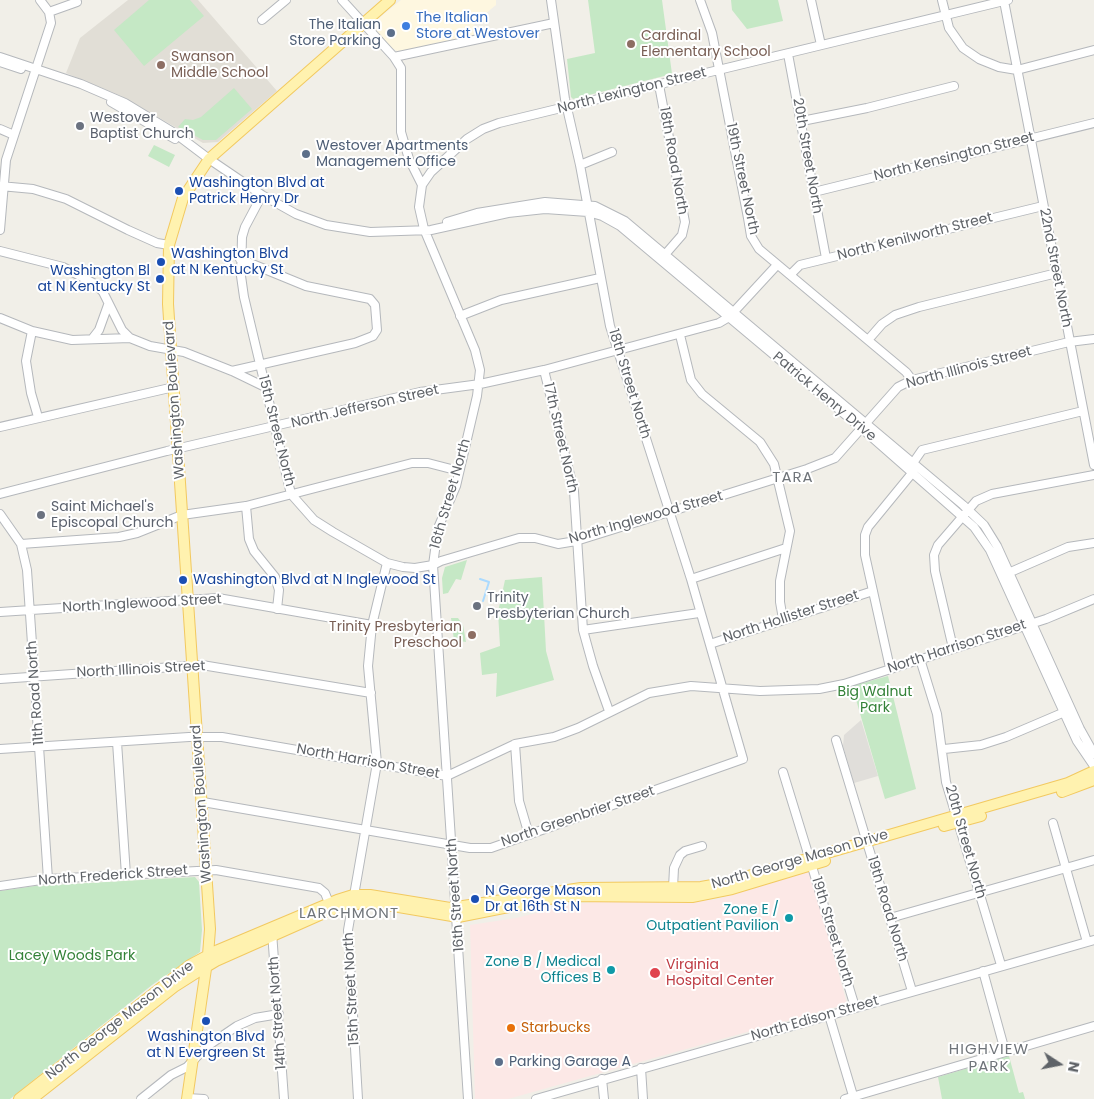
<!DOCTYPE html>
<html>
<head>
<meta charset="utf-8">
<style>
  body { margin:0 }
  #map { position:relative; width:1094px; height:1099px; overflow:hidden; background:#f1efe8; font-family:Poppins,sans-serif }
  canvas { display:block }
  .north { position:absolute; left:1034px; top:1039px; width:50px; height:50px; -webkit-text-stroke:4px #fff; paint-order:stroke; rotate:101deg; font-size:14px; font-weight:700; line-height:20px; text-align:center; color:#5f6368 }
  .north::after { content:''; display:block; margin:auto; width:18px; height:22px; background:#5f6368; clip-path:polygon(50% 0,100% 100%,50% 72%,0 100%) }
</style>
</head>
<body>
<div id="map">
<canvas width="1094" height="1099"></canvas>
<div class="north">N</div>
</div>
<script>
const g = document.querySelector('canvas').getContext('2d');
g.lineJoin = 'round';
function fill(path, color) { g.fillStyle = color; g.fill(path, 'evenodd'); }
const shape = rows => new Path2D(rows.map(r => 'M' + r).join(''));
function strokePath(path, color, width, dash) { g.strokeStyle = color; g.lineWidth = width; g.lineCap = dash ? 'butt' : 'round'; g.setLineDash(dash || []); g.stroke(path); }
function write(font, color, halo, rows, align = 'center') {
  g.font = font + ' Poppins,sans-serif'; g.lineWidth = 4; g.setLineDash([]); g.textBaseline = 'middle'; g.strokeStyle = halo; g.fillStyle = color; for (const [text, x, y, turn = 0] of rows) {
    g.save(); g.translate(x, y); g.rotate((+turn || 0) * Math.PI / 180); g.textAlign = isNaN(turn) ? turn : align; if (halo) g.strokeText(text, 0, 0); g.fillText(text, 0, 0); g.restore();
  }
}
const commercial = shape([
  [401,0,496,0,496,5,474,23,476,35,429,47,397,51,389,46,375,29,378,19]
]);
const industrial = shape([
  [861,720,878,776,854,783,843,746,844,735]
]);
const education = shape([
  [128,0,198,0,277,91,218,142,203,143,121,96,66,73,80,38]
]);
const medical = shape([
  [807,872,812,875,847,1004,508,1099,475,1099,470,925,516,918,570,905,602,901,715,900]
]);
const green = shape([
  [149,0,190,0,204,16,144,66,114,30],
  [588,0,662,0,672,74,573,99,571,97,567,59,595,53],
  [731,0,778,0,783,21,747,29,732,10],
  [234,88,252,109,216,140,203,140,178,127,185,119,193,120,201,117],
  [154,145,175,155,169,167,148,156],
  [467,560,461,580,456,579,448,593,443,594,442,578,445,567],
  [542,577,546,651,554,680,496,697,497,673,482,675,480,653,500,646,498,612,505,580],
  [451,618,458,618,463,625,466,642,454,640],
  [888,676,916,789,885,799,852,686],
  [195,877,199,882,202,930,200,952,152,985,10,1099,0,1099,0,891,35,886],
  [1009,1056,1019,1093,1023,1092,1025,1099,942,1099,938,1077]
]);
const stream = shape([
  [480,579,489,582,483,601]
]);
const minor = shape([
  [342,0,394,57,554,23],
  [700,0,712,33,748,218,751,236,759,249,906,372,912,380],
  [811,0,821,45],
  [942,0,949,28,963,48,979,59,999,67,1017,70,1094,50],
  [1004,1,1094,465],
  [49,12,77,2],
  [262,20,286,0],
  [788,54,826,258],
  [0,57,81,84,125,103,176,134,209,159,262,195,296,214,326,225,370,232,431,230,508,213,545,209,588,212,602,216,620,226,867,433,974,527,990,550,1077,741,1094,766],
  [394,57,401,68,401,132,409,159,422,185],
  [0,62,21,69],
  [659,85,685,222,682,235,662,258],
  [111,102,175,139],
  [802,121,867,108,954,86],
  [0,129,14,135],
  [580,165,612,152],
  [0,186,33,189,66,199,128,230,157,243,169,245],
  [814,192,1094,123],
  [262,195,245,227,242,237,241,276,244,297,291,494,314,520,333,532,387,563,403,567,415,568,433,565,441,561,519,538,535,538,558,544,576,541,807,469,835,458,898,387,912,380,1069,342,1094,339],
  [447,222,477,213,545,202,595,206,625,221,963,505,984,525,997,546,1080,729,1094,754],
  [0,230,6,160,51,23,49,12,40,0],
  [0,251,63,267,95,284,103,292,122,330,130,338,150,346,184,352,232,371,355,343,373,336,377,330,375,305,370,299,306,286,240,259],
  [790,275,800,265,1043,206],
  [460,316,501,300,600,278],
  [0,318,32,331,72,340,130,338],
  [32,331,26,361,31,393,38,417],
  [680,335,691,380,702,394,760,442,774,464,790,531,780,581,780,602,783,619],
  [92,339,99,330,108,305],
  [868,340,882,324,895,315,919,307,1057,273],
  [544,370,574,491,583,630,593,666,609,711],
  [232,371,265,387],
  [0,427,174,387],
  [0,494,167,451,420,392,480,384,544,370,719,323,729,317,777,265],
  [246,506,249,539,254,551,275,577,279,590,277,609],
  [0,514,21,544,27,570,48,879],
  [21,544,119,537,137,533,182,515,246,506,412,463,428,463,459,471],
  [1006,574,1068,547,1094,543],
  [691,579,786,548],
  [0,612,218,598,372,625],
  [583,630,699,613],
  [710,644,873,591],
  [953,648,935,571,934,555,938,545,976,501,992,494,1094,475],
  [920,659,937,714,946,782,1001,965],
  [890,668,865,555,865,535,868,527,913,472,913,463,922,450,1083,411],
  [0,679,202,665,371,693],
  [836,740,912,991],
  [117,742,126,875],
  [515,744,519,801,529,835],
  [0,749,189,737,222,737,447,776,515,744,554,737,578,728,649,693,691,686,760,691,819,689,844,684,1046,619,1094,599],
  [944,749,981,745,1006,737,1067,711],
  [783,772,855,1007],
  [203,802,470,848,491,848,743,759,691,579,610,326,580,165,565,99,551,0],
  [1053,823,1087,942],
  [0,886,48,879,216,870,319,888,325,893,331,908],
  [673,888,674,868,680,855,685,851,702,846],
  [890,918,1094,860],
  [272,932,284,1099],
  [983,971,1005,1051],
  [829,1015,854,1099],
  [641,1068,643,1099],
  [602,1079,604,1099],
  [187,1098,204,1099],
  [141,1099,171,1075,187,1067,206,1047,237,1026,255,1018,279,1014],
  [358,1099,348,930,377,763,368,666,372,625,387,563],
  [468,1099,433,565,438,528,456,486,477,396,480,370,475,350,424,229,419,207,422,185,431,172,467,139,483,129,499,123,1008,0],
  [536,1099,1094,940],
  [845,1099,1094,1026]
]);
const major = shape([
  [1062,792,1094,780],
  [944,826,981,816],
  [19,1099,190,965,218,950,337,900,353,895,370,895,450,908,581,888,701,887,724,883,1068,783,1094,771],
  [32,1099,174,987,196,973,216,961,338,907,369,902,458,917,564,896,692,897,732,889,825,861],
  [187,1099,208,955,210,929,168,304,169,245,183,198,209,159,390,0]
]);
const markers = [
  [406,26,5,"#3f7fe0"],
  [391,33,5,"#5c6f8a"],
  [631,44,5,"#8d6e63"],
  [161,65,5,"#8d6e63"],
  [80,126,5,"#6b7280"],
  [306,154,5,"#5c6f8a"],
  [179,191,5,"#1a4fb4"],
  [161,262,5,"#1a4fb4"],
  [160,279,5,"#1a4fb4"],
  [41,515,5,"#6b7280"],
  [183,580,5,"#1a4fb4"],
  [477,606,5,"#6b7280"],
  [472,635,5,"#8d6e63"],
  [475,899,5,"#1a4fb4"],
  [789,918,5,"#0f9aa8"],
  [611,970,5,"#0f9aa8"],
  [655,973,6,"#e0444e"],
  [206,1021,5,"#1a4fb4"],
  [511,1028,5,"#e8710a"],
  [499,1062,5,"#5c6f8a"]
];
const shopNames = [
  ["The Italian",416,18],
  ["Store at Westover",416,34]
];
const serviceNames = [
  ["The Italian",381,25,"right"],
  ["Store Parking",381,41,"right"],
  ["Westover Apartments",316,146],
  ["Management Office",316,162],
  ["Parking Garage A",509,1062]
];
const educationNames = [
  ["Cardinal",641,36],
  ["Elementary School",641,52],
  ["Swanson",171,57],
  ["Middle School",171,73],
  ["Trinity Presbyterian",462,627,"right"],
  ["Preschool",462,643,"right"]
];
const streetNames = [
  ["North Lexington Street",632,91,-14],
  ["20th Street North",807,156,80],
  ["North Kensington Street",954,157,-14],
  ["18th Road North",673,161,80],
  ["19th Street North",742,179,78],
  ["North Kenilworth Street",915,237,-14],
  ["22nd Street North",1055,268,79],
  ["North Illinois Street",969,368,-15],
  ["18th Street North",629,384,73],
  ["Patrick Henry Drive",824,397,40],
  ["Washington Boulevard",175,400,-94],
  ["North Jefferson Street",365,407,-13],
  ["15th Street North",276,431,76],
  ["17th Street North",560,438,77],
  ["16th Street North",451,494,-74],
  ["North Inglewood Street",646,518,-16],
  ["North Inglewood Street",142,604,-3],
  ["North Hollister Street",791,617,-18],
  ["North Harrison Street",957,647,-18],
  ["North Illinois Street",141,670,-3],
  ["11th Road North",36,693,-94],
  ["North Harrison Street",368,762,10],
  ["Washington Boulevard",202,804,-94],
  ["North Greenbrier Street",578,817,-19],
  ["20th Street North",965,842,74],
  ["North George Mason Drive",800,860,-16],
  ["North Frederick Street",113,876,-4],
  ["16th Street North",456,895,-94],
  ["19th Road North",887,909,73],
  ["19th Street North",832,932,73],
  ["15th Street North",352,989,-93],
  ["14th Street North",278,1013,-94],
  ["North Edison Street",815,1019,-16],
  ["North George Mason Drive",120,1021,-38]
];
const worshipNames = [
  ["Westover",90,118],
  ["Baptist Church",90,134],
  ["Saint Michael's",51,507],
  ["Episcopal Church",51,523],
  ["Trinity",487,598],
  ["Presbyterian Church",487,614]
];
const transitNames = [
  ["Washington Blvd at",189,183],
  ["Patrick Henry Dr",189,199],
  ["Washington Blvd",171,254],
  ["at N Kentucky St",171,270],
  ["Washington Bl",150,271,"right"],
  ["at N Kentucky St",150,287,"right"],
  ["Washington Blvd at N Inglewood St",193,580],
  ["N George Mason",485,891],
  ["Dr at 16th St N",485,907],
  ["Washington Blvd",206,1037,"center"],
  ["at N Evergreen St",206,1053,"center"]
];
const parkNames = [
  ["Big Walnut",875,692],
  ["Park",875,708],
  ["Lacey Woods Park",72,956]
];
const cultureNames = [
  ["Zone E /",779,910],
  ["Outpatient Pavilion",779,926],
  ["Zone B / Medical",601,962],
  ["Offices B",601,978]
];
const healthNames = [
  ["Virginia",666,965],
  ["Hospital Center",666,981]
];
const foodNames = [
  ["Starbucks",521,1028]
];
const neighbourhoodNames = [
  ["TARA",793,478],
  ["LARCHMONT",349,914],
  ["HIGHVIEW",989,1050],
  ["PARK",989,1067]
];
fill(commercial, '#fef7e0');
fill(industrial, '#e0deda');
fill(education, '#e1ded6');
fill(medical, '#fce8e6');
fill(green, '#c5e8c5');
strokePath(stream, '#aadaff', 2);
strokePath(minor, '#b5b8bc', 10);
strokePath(major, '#f2c960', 12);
strokePath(minor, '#fff', 8);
strokePath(major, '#fff2af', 10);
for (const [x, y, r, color] of markers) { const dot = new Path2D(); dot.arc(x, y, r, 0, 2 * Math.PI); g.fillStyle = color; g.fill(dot); strokePath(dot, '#fff', 2); }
write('14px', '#366cbe', '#fff', shopNames, 'left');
write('14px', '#4e5e75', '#fff', serviceNames, 'left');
write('14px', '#785e54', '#fff', educationNames, 'left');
write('14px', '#5f6368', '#fff', streetNames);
write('14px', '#5b616d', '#fff', worshipNames, 'left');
write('14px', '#164399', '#fff', transitNames, 'left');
write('14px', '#348238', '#fff', parkNames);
write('14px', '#0d838f', '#fff', cultureNames, 'right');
write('14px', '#be3a42', '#fff', healthNames, 'left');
write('14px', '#c56008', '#fff', foodNames, 'left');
g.letterSpacing = '1px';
write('15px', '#70757a', '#fff', neighbourhoodNames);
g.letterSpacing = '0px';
</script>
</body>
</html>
